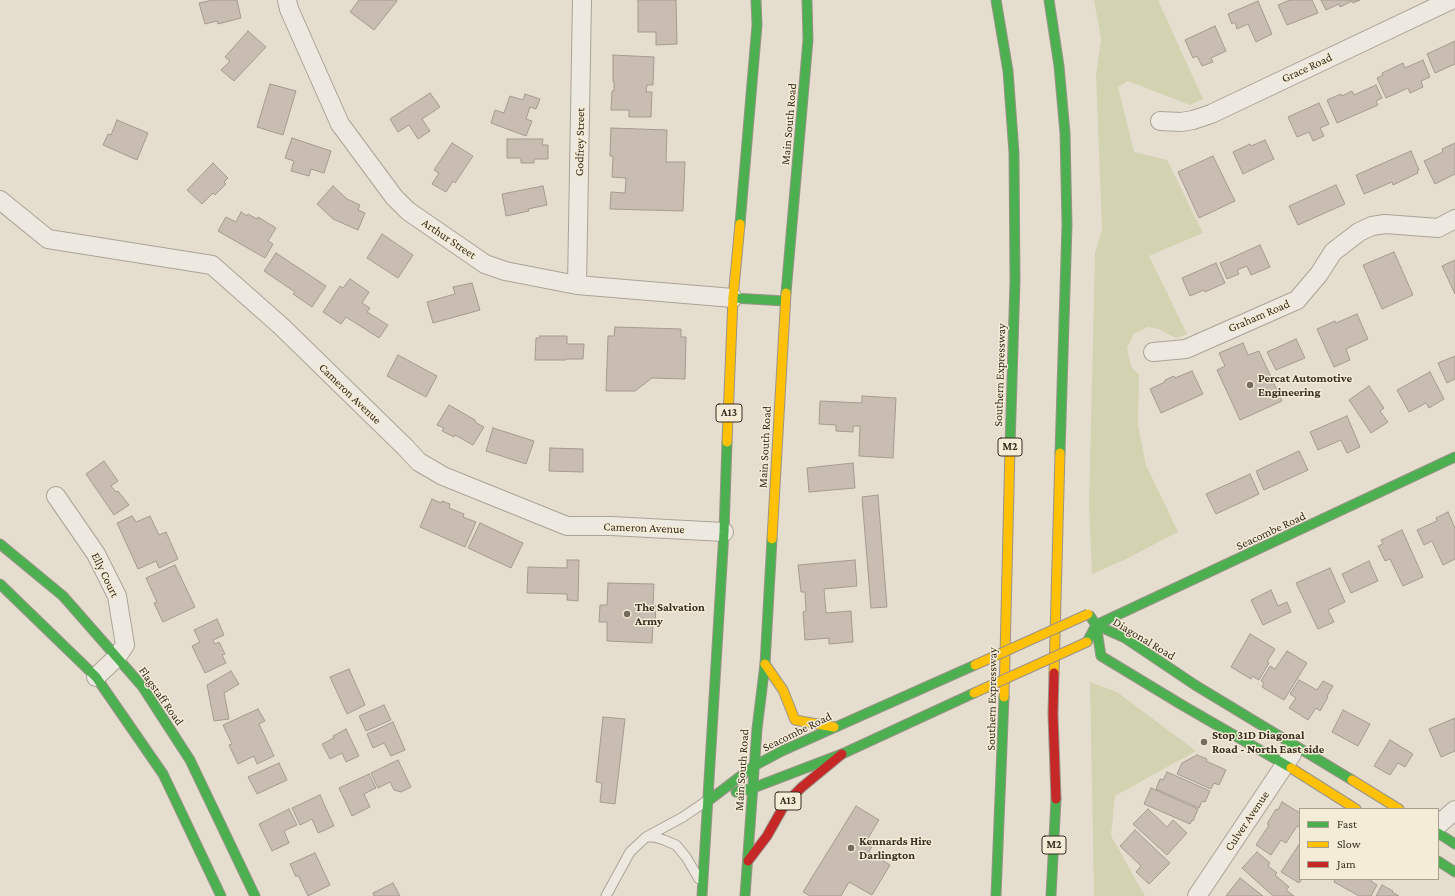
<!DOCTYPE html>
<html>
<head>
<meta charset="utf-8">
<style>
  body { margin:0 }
  #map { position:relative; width:1455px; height:896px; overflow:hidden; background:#e5decf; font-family:"Crimson Pro",serif }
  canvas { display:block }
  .legend { position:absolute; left:1299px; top:808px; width:140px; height:72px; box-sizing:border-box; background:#f4ecd6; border:1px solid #a99f8d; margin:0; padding:5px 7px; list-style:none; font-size:12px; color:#382c20 }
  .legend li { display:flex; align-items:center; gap:8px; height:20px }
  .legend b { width:20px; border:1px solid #a99f8d }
</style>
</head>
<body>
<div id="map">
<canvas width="1455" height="896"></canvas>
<ul class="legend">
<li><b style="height:5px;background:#4caf50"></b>Fast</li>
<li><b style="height:5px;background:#ffc107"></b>Slow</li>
<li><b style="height:5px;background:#c62828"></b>Jam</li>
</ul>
</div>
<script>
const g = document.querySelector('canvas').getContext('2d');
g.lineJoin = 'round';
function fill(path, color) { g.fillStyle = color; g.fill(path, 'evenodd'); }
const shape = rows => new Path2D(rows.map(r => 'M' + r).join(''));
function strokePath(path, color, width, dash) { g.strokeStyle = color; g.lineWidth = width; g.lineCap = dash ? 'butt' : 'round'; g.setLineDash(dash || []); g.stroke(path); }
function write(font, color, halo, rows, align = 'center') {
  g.font = font + ' "Crimson Pro",serif'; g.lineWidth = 3; g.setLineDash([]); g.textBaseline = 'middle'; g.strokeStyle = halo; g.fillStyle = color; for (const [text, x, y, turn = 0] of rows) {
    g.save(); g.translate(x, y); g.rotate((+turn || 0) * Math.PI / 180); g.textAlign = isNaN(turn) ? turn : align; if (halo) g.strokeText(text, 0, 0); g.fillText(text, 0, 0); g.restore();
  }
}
const green = shape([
  [1094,0,1158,0,1203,99,1190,105,1128,81,1118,87,1134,152,1167,160,1203,233,1149,256,1187,334,1176,338,1159,329,1148,327,1134,334,1127,348,1131,366,1139,375,1138,425,1146,465,1178,532,1126,559,1092,574,1089,506,1095,253,1102,230,1096,75,1101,39],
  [1090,682,1117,692,1196,751,1115,796,1111,836,1145,896,1094,896]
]);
const building = shape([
  [213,0,237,0,241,18,218,24,217,21,205,24,199,3,213,0],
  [359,0,396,0,397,1,374,30,350,12,359,0],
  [638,0,676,0,677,44,656,45,656,32,638,32,638,0],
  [1290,0,1312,0,1318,13,1287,25,1278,5,1290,0],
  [1321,0,1360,0,1353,3,1352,1,1340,7,1339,4,1326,10,1321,0],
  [1258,1,1272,34,1256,42,1248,24,1237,29,1235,22,1232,24,1228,14,1258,1],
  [1215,26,1226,51,1211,58,1213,62,1202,66,1197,56,1193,58,1185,40,1215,26],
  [248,31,266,47,234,81,221,70,230,61,225,57,248,31],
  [1455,41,1455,64,1435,73,1427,54,1455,41],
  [613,55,654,57,653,85,647,85,646,92,652,92,651,117,629,117,629,110,611,110,612,91,614,91,614,82,613,82,613,55],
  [1423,60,1430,77,1421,81,1423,87,1410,93,1408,88,1386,98,1377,78,1383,75,1382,73,1403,63,1405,68,1423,60],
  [270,84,296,91,283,135,257,127,270,84],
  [1376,85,1382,98,1376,101,1378,105,1337,123,1327,100,1341,94,1342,96,1352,91,1354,95,1376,85],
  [430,93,440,107,422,119,430,131,418,139,409,125,398,132,390,119,430,93],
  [525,94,540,99,536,109,530,107,526,119,532,121,526,136,491,123,495,110,504,113,510,96,523,100,525,94],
  [1319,103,1329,124,1320,128,1324,136,1313,141,1309,132,1297,137,1288,117,1319,103],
  [117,120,148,133,137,160,103,145,108,134,111,135,117,120],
  [611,128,667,130,666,162,685,162,683,211,610,209,611,192,625,193,626,178,612,177,613,156,610,156,611,128],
  [292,138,331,151,324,173,311,169,309,176,291,171,294,161,285,158,292,138],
  [507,139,543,139,542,145,548,145,548,159,534,159,534,163,521,163,521,158,507,158,507,139],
  [1265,140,1274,159,1243,174,1233,152,1250,144,1251,146,1265,140],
  [452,143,473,156,455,183,453,181,446,192,432,184,439,173,434,170,452,143],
  [1455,143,1455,174,1435,184,1424,161,1443,152,1442,149,1455,143],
  [1411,151,1419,170,1417,171,1418,173,1393,185,1392,182,1364,194,1356,175,1411,151],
  [1213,156,1235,201,1199,218,1178,172,1213,156],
  [213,163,228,178,224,182,226,184,215,195,213,193,202,204,187,190,213,163],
  [1336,185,1345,204,1298,225,1289,206,1336,185],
  [333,186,347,199,360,205,358,210,365,213,358,230,333,219,317,204,333,186],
  [543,186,547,205,528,209,529,211,506,216,502,194,543,186],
  [241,212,247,216,248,214,257,219,258,217,276,228,268,241,273,244,265,258,218,231,226,217,236,222,241,212],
  [382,234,413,255,398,278,367,258,382,234],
  [1260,245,1270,267,1251,275,1247,266,1237,270,1239,274,1227,279,1220,263,1260,245],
  [1394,252,1413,295,1382,309,1363,265,1394,252],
  [276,253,326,286,312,307,293,294,295,292,264,271,276,253],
  [1455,260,1455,294,1442,266,1455,260],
  [1216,263,1225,283,1205,292,1204,290,1190,296,1182,278,1216,263],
  [350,279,369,292,362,303,370,308,367,312,388,325,379,338,346,317,341,324,323,312,340,286,343,288,350,279],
  [472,283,480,310,433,323,427,302,455,294,453,287,472,283],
  [1357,314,1368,339,1346,349,1350,360,1334,367,1317,329,1335,321,1336,323,1357,314],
  [615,327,681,329,681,337,686,337,685,379,652,378,635,391,606,391,608,336,614,336,615,327],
  [540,336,567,336,567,344,584,344,583,359,566,359,566,360,535,360,536,338,540,338,540,336],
  [1296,339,1305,358,1276,370,1267,352,1296,339],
  [1243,343,1248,355,1259,351,1282,401,1240,420,1217,370,1225,366,1219,353,1243,343],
  [398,355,437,376,426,397,387,376,398,355],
  [1455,356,1455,379,1447,383,1438,363,1455,356],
  [1192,371,1203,394,1161,413,1150,389,1165,382,1165,380,1174,376,1175,378,1192,371],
  [1430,372,1444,399,1429,408,1426,403,1409,412,1397,390,1430,372],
  [1369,386,1384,408,1380,411,1388,422,1371,433,1349,400,1369,386],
  [862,396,896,398,893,458,859,456,860,426,853,426,853,432,836,431,836,425,819,424,820,401,862,403,862,396],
  [449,405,475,420,475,422,484,427,473,445,455,435,454,437,442,431,444,428,437,425,449,405],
  [1347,416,1360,447,1347,453,1341,440,1318,450,1310,432,1347,416],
  [493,428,534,441,526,464,486,451,493,428],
  [550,448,583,449,583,472,549,471,550,448],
  [1299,451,1308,470,1264,490,1256,471,1299,451],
  [104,461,118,481,111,486,116,492,118,491,129,505,114,515,86,474,104,461],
  [853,463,855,488,809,492,807,468,853,463],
  [1250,474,1259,494,1216,514,1206,494,1250,474],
  [878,495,887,607,871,608,862,497,878,495],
  [432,499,441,503,442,501,450,504,449,508,464,514,463,517,476,522,465,547,420,527,432,499],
  [1448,512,1455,528,1455,559,1443,565,1432,541,1424,545,1417,530,1437,521,1436,518,1448,512],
  [132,516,136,522,150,516,159,535,166,532,178,559,159,568,156,561,138,569,117,523,132,516],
  [480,523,523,543,511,568,468,548,480,523],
  [1402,530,1423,577,1403,586,1390,559,1385,561,1378,546,1383,544,1381,540,1402,530],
  [567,560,579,560,578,601,567,600,567,594,527,593,528,567,567,568,567,560],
  [855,560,857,586,824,589,826,613,851,611,853,642,829,644,829,638,805,640,803,612,806,611,805,592,801,592,798,565,855,560],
  [1369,561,1378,581,1351,593,1342,574,1369,561],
  [175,565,195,607,163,622,154,603,157,602,146,578,175,565],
  [1330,568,1345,602,1328,610,1334,622,1318,629,1296,583,1330,568],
  [608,583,654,584,653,605,656,606,655,624,653,624,652,643,607,641,607,622,599,622,600,605,607,605,608,583],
  [1271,590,1278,606,1287,602,1291,612,1263,625,1251,600,1271,590],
  [217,619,224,635,213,640,215,644,219,642,225,654,222,655,226,663,205,673,192,646,200,642,194,630,217,619],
  [1250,634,1275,649,1267,662,1269,663,1259,680,1252,676,1251,679,1231,667,1250,634],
  [1287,651,1307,663,1284,700,1262,687,1264,683,1261,681,1270,666,1275,669,1287,651],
  [349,669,365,705,347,714,330,677,349,669],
  [231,671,239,684,224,693,229,719,214,721,207,685,231,671],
  [1299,680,1317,690,1323,681,1333,686,1327,696,1328,697,1320,711,1316,708,1308,720,1289,708,1296,698,1290,694,1299,680],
  [384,705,391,720,366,731,359,716,384,705],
  [258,709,265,721,259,724,274,756,257,764,254,756,238,764,229,745,232,744,223,725,258,709],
  [1343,710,1370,724,1358,746,1332,732,1343,710],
  [603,717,625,719,615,804,600,802,602,783,596,782,603,717],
  [1455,718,1455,751,1441,757,1429,729,1455,718],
  [393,722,405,750,391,756,384,743,373,748,367,734,393,722],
  [346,729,359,756,346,762,342,753,330,759,322,744,334,738,333,736,346,729],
  [1390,740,1413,754,1405,767,1398,763,1390,775,1374,766,1390,740],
  [1197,755,1207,759,1206,761,1226,770,1219,785,1214,783,1211,789,1177,774,1182,763,1197,755],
  [398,760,411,787,401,792,394,790,390,782,378,788,371,773,398,760],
  [279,763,287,780,257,794,248,777,279,763],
  [1167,772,1210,791,1205,802,1202,801,1199,808,1156,789,1160,779,1163,780,1167,772],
  [369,774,376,788,364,794,370,807,352,816,339,788,369,774],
  [1151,788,1198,809,1193,821,1192,820,1190,824,1144,804,1151,788],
  [320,795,334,826,318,833,312,819,300,825,292,808,320,795],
  [1282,802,1300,813,1300,827,1297,826,1286,843,1281,840,1271,855,1256,845,1269,825,1267,824,1276,809,1278,810,1282,802],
  [856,806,879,820,867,840,873,844,869,852,890,865,872,895,849,882,841,896,810,896,803,892,856,806],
  [289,809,297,825,284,831,289,843,272,851,259,824,289,809],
  [1148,809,1167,827,1173,820,1187,833,1167,855,1133,824,1148,809],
  [1135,830,1170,863,1149,884,1136,872,1141,866,1120,846,1135,830],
  [1300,843,1300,879,1302,879,1299,883,1281,872,1300,843],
  [1257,852,1270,863,1268,866,1277,873,1275,875,1289,887,1286,890,1294,896,1273,896,1242,868,1257,852],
  [315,853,330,885,308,896,298,875,296,877,290,864,315,853],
  [1240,878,1263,896,1226,896,1240,878],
  [1335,879,1372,879,1371,881,1377,885,1371,896,1359,896,1334,882,1335,879],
  [393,883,400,896,374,896,373,893,393,883],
  [1382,885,1393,891,1392,892,1399,896,1376,896,1382,885]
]);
const lane = shape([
  [646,837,654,837,664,840,676,845,686,857,699,879],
  [606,896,630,852,646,837,683,817,705,802]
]);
const street = shape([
  [287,0,289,9,340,124,394,197,408,211,485,264,505,271,577,285,733,298],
  [1160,121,1181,122,1193,120,1211,114,1451,0],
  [0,200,48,239,212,265,281,326,405,447,419,462,443,476,567,526,611,526,724,532],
  [577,285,582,0],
  [1153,352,1186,349,1297,300,1319,274,1333,252,1359,232,1372,226,1385,224,1438,228,1455,219],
  [56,496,96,554,117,596,125,645,117,657,96,677],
  [1438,825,1455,810],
  [1197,896,1292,754]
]);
const fast = shape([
  [996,0,1008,71,1014,153,1015,281,1010,447],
  [1049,0,1059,66,1065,133,1067,225,1060,453],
  [740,224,757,25,756,0],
  [786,293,808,40,807,0],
  [733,298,785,301],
  [0,544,63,596,142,686,190,760,255,896],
  [0,584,96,677,163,774,221,896],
  [1090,616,1096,625,1125,638,1195,685,1352,780],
  [1096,625,1101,656,1182,705,1291,768],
  [1087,642,1096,625,1455,457],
  [736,792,753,788,842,754,974,693],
  [708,801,754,766,782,751,975,665],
  [1438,833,1455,844],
  [1438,861,1455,872],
  [702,896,724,532,727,442],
  [745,896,757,729,765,664,772,539],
  [996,896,1004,697],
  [1051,896,1056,799]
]);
const slow = shape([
  [727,442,733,298,740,224],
  [772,539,786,293],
  [765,664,783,690,795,720,834,727],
  [1054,673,1060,453],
  [1004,697,1010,447],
  [1291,768,1356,809],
  [1352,780,1399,809]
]);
const jam = shape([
  [1054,673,1053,714,1056,799],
  [748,861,767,836,785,804,802,787,842,754]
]);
const slowBridge = shape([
  [975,665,1088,614],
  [974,693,1087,642]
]);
const markers = [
  [1250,385,4,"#756a5d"],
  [627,614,4,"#756a5d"],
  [1204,742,4,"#756a5d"],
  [851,848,4,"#756a5d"]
];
const shields = [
  [729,413,26],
  [1010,447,24],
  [788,801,26],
  [1054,845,24]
];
const shieldNames = [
  ["A13",729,413],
  ["M2",1010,447],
  ["A13",788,801],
  ["M2",1054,845]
];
const streetNames = [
  ["Grace Road",1307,68,-25],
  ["Main South Road",789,124,-85],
  ["Godfrey Street",580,142,-89],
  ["Arthur Street",449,239,34],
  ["Graham Road",1259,316,-23],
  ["Southern Expressway",1000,375,-88],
  ["Cameron Avenue",350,394,44],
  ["Main South Road",765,447,-87],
  ["Cameron Avenue",644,528,2],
  ["Seacombe Road",1271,531,-25],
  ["Elly Court",105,575,64],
  ["Diagonal Road",1144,639,31],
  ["Flagstaff Road",161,696,55],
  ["Southern Expressway",992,699,-89],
  ["Seacombe Road",797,732,-26],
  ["Main South Road",742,770,-86],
  ["Culver Avenue",1247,821,-56]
];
const poiNames = [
  ["Percat Automotive",1258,378],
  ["Engineering",1258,392],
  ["The Salvation",635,607],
  ["Army",635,621],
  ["Stop 31D Diagonal",1212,735],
  ["Road - North East side",1212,749],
  ["Kennards Hire",859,841],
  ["Darlington",859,855]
];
fill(green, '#d3d3b2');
fill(building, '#c8bdb0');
strokePath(building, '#a59a8e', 1);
strokePath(lane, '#aaa398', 11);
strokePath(street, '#aaa398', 20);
strokePath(fast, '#9a9388', 11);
strokePath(slow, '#9a9388', 11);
strokePath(jam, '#9a9388', 11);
strokePath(lane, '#ede9e0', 9);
strokePath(street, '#ede9e0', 18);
strokePath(fast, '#4caf50', 9);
strokePath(slow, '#ffc107', 9);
strokePath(jam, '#c62828', 9);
strokePath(slowBridge, '#9a9388', 11, []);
strokePath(slowBridge, '#ffc107', 9);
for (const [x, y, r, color] of markers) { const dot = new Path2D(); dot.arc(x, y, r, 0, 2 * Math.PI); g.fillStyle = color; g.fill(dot); strokePath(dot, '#f4ecd6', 1.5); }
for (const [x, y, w] of shields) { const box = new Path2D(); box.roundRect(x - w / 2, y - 9, w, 18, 3); g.fillStyle = '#f4ecd6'; g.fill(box); strokePath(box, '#382c20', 1); }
write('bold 11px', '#382c20', null, shieldNames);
write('12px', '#382c20', '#f4ecd6', streetNames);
write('bold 12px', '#382c20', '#f4ecd6', poiNames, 'left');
</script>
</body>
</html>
